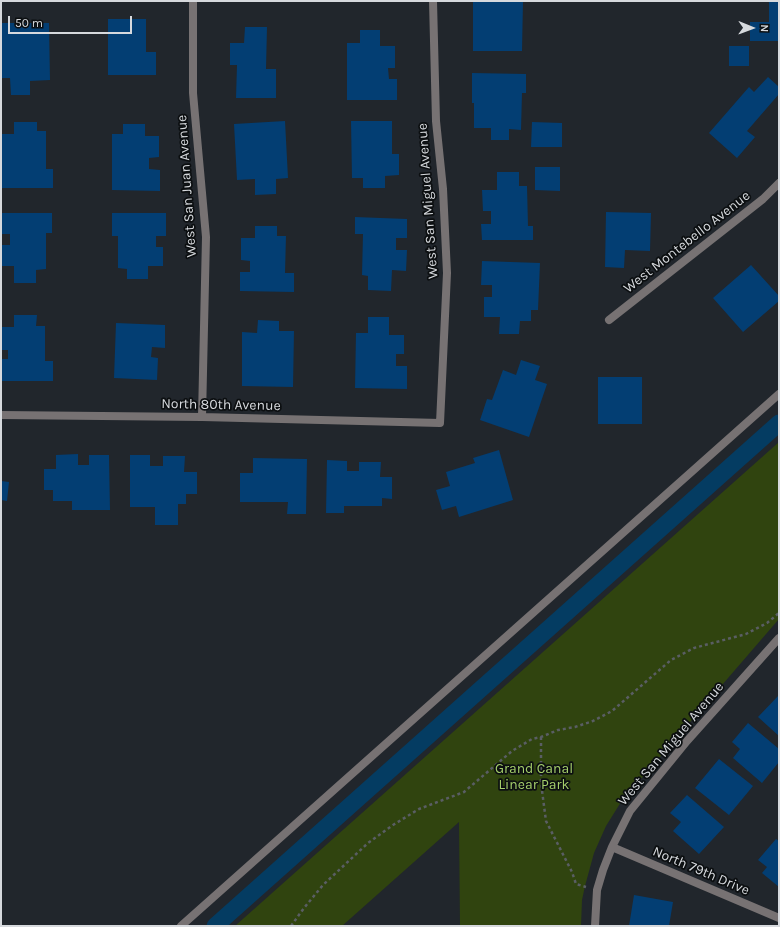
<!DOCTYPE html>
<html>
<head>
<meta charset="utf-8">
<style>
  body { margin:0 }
  #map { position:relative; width:780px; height:927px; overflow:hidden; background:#21262c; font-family:Karla,sans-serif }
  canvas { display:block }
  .frame { position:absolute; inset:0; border:2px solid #d6d9dd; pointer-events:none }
  .north { position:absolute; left:732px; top:8px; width:40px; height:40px; -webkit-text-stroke:3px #0c0f11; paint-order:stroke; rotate:91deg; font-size:11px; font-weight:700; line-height:16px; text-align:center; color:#d6d9dd }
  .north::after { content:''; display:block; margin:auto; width:14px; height:18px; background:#d6d9dd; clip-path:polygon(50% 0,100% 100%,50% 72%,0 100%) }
  .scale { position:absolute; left:8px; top:16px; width:124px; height:18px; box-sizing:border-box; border:2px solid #d6d9dd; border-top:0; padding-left:5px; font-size:12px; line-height:14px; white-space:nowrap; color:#d6d9dd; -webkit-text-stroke:3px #0c0f11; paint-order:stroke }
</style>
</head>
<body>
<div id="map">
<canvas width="780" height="927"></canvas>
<div class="frame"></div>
<div class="north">N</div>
<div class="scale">50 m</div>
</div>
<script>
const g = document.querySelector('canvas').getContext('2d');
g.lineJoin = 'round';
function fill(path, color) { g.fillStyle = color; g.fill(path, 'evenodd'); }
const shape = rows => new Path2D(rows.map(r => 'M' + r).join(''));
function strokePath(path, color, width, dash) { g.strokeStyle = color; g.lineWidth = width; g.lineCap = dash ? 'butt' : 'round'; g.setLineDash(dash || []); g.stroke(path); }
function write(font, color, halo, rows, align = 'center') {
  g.font = font + ' Karla,sans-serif'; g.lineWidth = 3.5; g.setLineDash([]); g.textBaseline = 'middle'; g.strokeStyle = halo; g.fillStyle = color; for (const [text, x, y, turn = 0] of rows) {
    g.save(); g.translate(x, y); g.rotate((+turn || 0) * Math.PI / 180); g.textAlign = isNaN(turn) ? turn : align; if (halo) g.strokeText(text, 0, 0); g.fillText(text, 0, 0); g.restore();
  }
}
const green = shape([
  [779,442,779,619,621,802,606,826,594,853,585,886,582,900,581,926,460,926,459,822,342,926,235,926]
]);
const canal = shape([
  [215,926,779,423]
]);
const building = shape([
  [473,1,523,1,522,51,473,51],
  [769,1,779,1,779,41,750,41,750,22,769,22],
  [108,19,146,19,146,52,156,52,156,75,108,75],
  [1,23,49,23,50,80,30,81,30,95,11,95,10,78,1,78,1,57,2,57],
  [245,27,267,27,266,69,276,69,276,98,236,98,237,65,230,65,230,43,244,43],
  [360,30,380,30,380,46,395,46,395,68,388,68,389,79,397,79,397,100,347,100,347,43,360,43],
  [729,46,749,46,749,66,729,66],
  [472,73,526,74,526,93,522,93,521,130,509,129,509,140,491,140,491,128,474,128,474,103,472,103],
  [768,77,779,87,779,94,747,131,755,137,737,158,709,133,749,87,754,92],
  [285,121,288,178,276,179,276,194,255,195,255,179,237,180,234,124],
  [351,121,392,121,392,154,399,154,399,175,385,176,385,188,363,188,363,178,352,178],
  [14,122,37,122,37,131,46,131,46,169,53,169,53,188,1,188,1,134,14,134],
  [532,122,562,123,562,147,531,147],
  [123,124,145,124,145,136,159,136,159,157,149,158,149,169,160,170,160,191,112,190,112,134,123,134],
  [535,167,560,167,560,191,535,190],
  [497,172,519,172,519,186,527,186,528,226,533,226,533,240,482,240,481,224,491,224,491,211,483,211,482,190,497,190],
  [606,212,651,213,650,251,625,250,624,268,605,267],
  [1,213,52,213,52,233,46,233,46,269,36,270,36,283,14,283,14,266,1,266,1,245,10,245,10,234,1,234],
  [112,213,166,213,166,236,156,236,156,247,163,247,163,266,148,266,148,279,127,279,127,269,118,268,118,236,112,236],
  [355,217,407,219,407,238,396,238,396,250,407,250,406,271,392,270,391,291,368,290,368,276,362,275,363,234,355,234],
  [255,226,277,226,277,236,286,236,285,273,294,273,294,292,240,291,240,272,250,272,250,261,241,260,241,238,255,238],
  [482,261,540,263,538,310,531,310,531,321,520,321,519,334,499,334,500,317,484,317,484,297,492,297,492,285,481,285],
  [751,265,779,296,779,301,743,332,713,298],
  [14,315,37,315,36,326,45,326,45,361,53,361,53,381,1,381,1,359,8,359,8,350,1,350,1,327,14,327],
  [368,317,389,317,389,335,404,335,404,354,396,354,396,366,407,366,407,389,355,388,356,333,368,333],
  [258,320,279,321,279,331,294,331,293,387,242,386,242,332,257,333],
  [116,323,165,325,165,348,152,347,151,357,158,358,157,380,114,378],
  [521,360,540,366,535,380,547,384,529,437,480,420,487,399,492,400,503,370,516,375],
  [598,377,642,377,642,424,598,424],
  [499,450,513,500,459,517,456,506,442,510,436,490,450,486,446,472,475,463,473,458],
  [78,454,78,465,89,465,89,455,109,455,110,510,72,510,72,501,53,501,53,490,44,490,44,469,56,469,56,455],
  [130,455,150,455,150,466,163,466,163,456,185,456,184,472,197,472,197,494,186,494,186,504,178,504,178,525,155,525,155,507,130,507],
  [253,458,307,459,306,514,287,514,288,502,240,502,240,473,253,473],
  [327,460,347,461,347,471,359,471,359,462,381,462,380,477,392,477,392,499,382,498,382,506,344,506,344,513,326,513],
  [1,481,9,482,7,501,1,500],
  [779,695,779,736,758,717],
  [748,723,779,749,779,762,762,783,733,758,740,749,732,742],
  [719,759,753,786,729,815,695,788],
  [687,795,724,827,699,854,673,831,681,822,670,813],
  [776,839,779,841,779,887,762,873,767,867,758,860],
  [634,895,673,902,669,926,629,926]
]);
const path = shape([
  [541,737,541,783,546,821,572,872,576,884,586,887],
  [291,926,304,908,323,885,368,843,393,825,419,809,464,792,512,751,532,739,541,737,558,730,575,727,593,721,612,711,671,660,694,648,746,634,767,623,779,613]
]);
const service = shape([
  [181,926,779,394]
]);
const minor = shape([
  [193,1,193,93,206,237,202,417],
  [609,320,763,199,779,183],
  [1,415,202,417,440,423,447,273,443,189,436,121,433,1],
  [612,847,779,918],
  [595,926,597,890,603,870,612,847,630,811,687,741,779,638]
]);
const streetNames = [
  ["West San Juan Avenue",187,186,-94],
  ["West San Miguel Avenue",428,201,-94],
  ["West Montebello Avenue",687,242,-38],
  ["North 80th Avenue",221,405,1],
  ["West San Miguel Avenue",671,744,-50],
  ["North 79th Drive",701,871,23]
];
const parkNames = [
  ["Grand Canal",534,769],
  ["Linear Park",534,785]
];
fill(green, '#30440f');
strokePath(canal, '#043c62', 17);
fill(building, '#033e73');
strokePath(path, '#5a5e64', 2.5, [3, 3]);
strokePath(service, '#777273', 8);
strokePath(minor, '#777273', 8);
write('14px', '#d6d9dd', '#0c0f11', streetNames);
write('14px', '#a5cf6b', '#0c0f11', parkNames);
</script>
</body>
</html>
